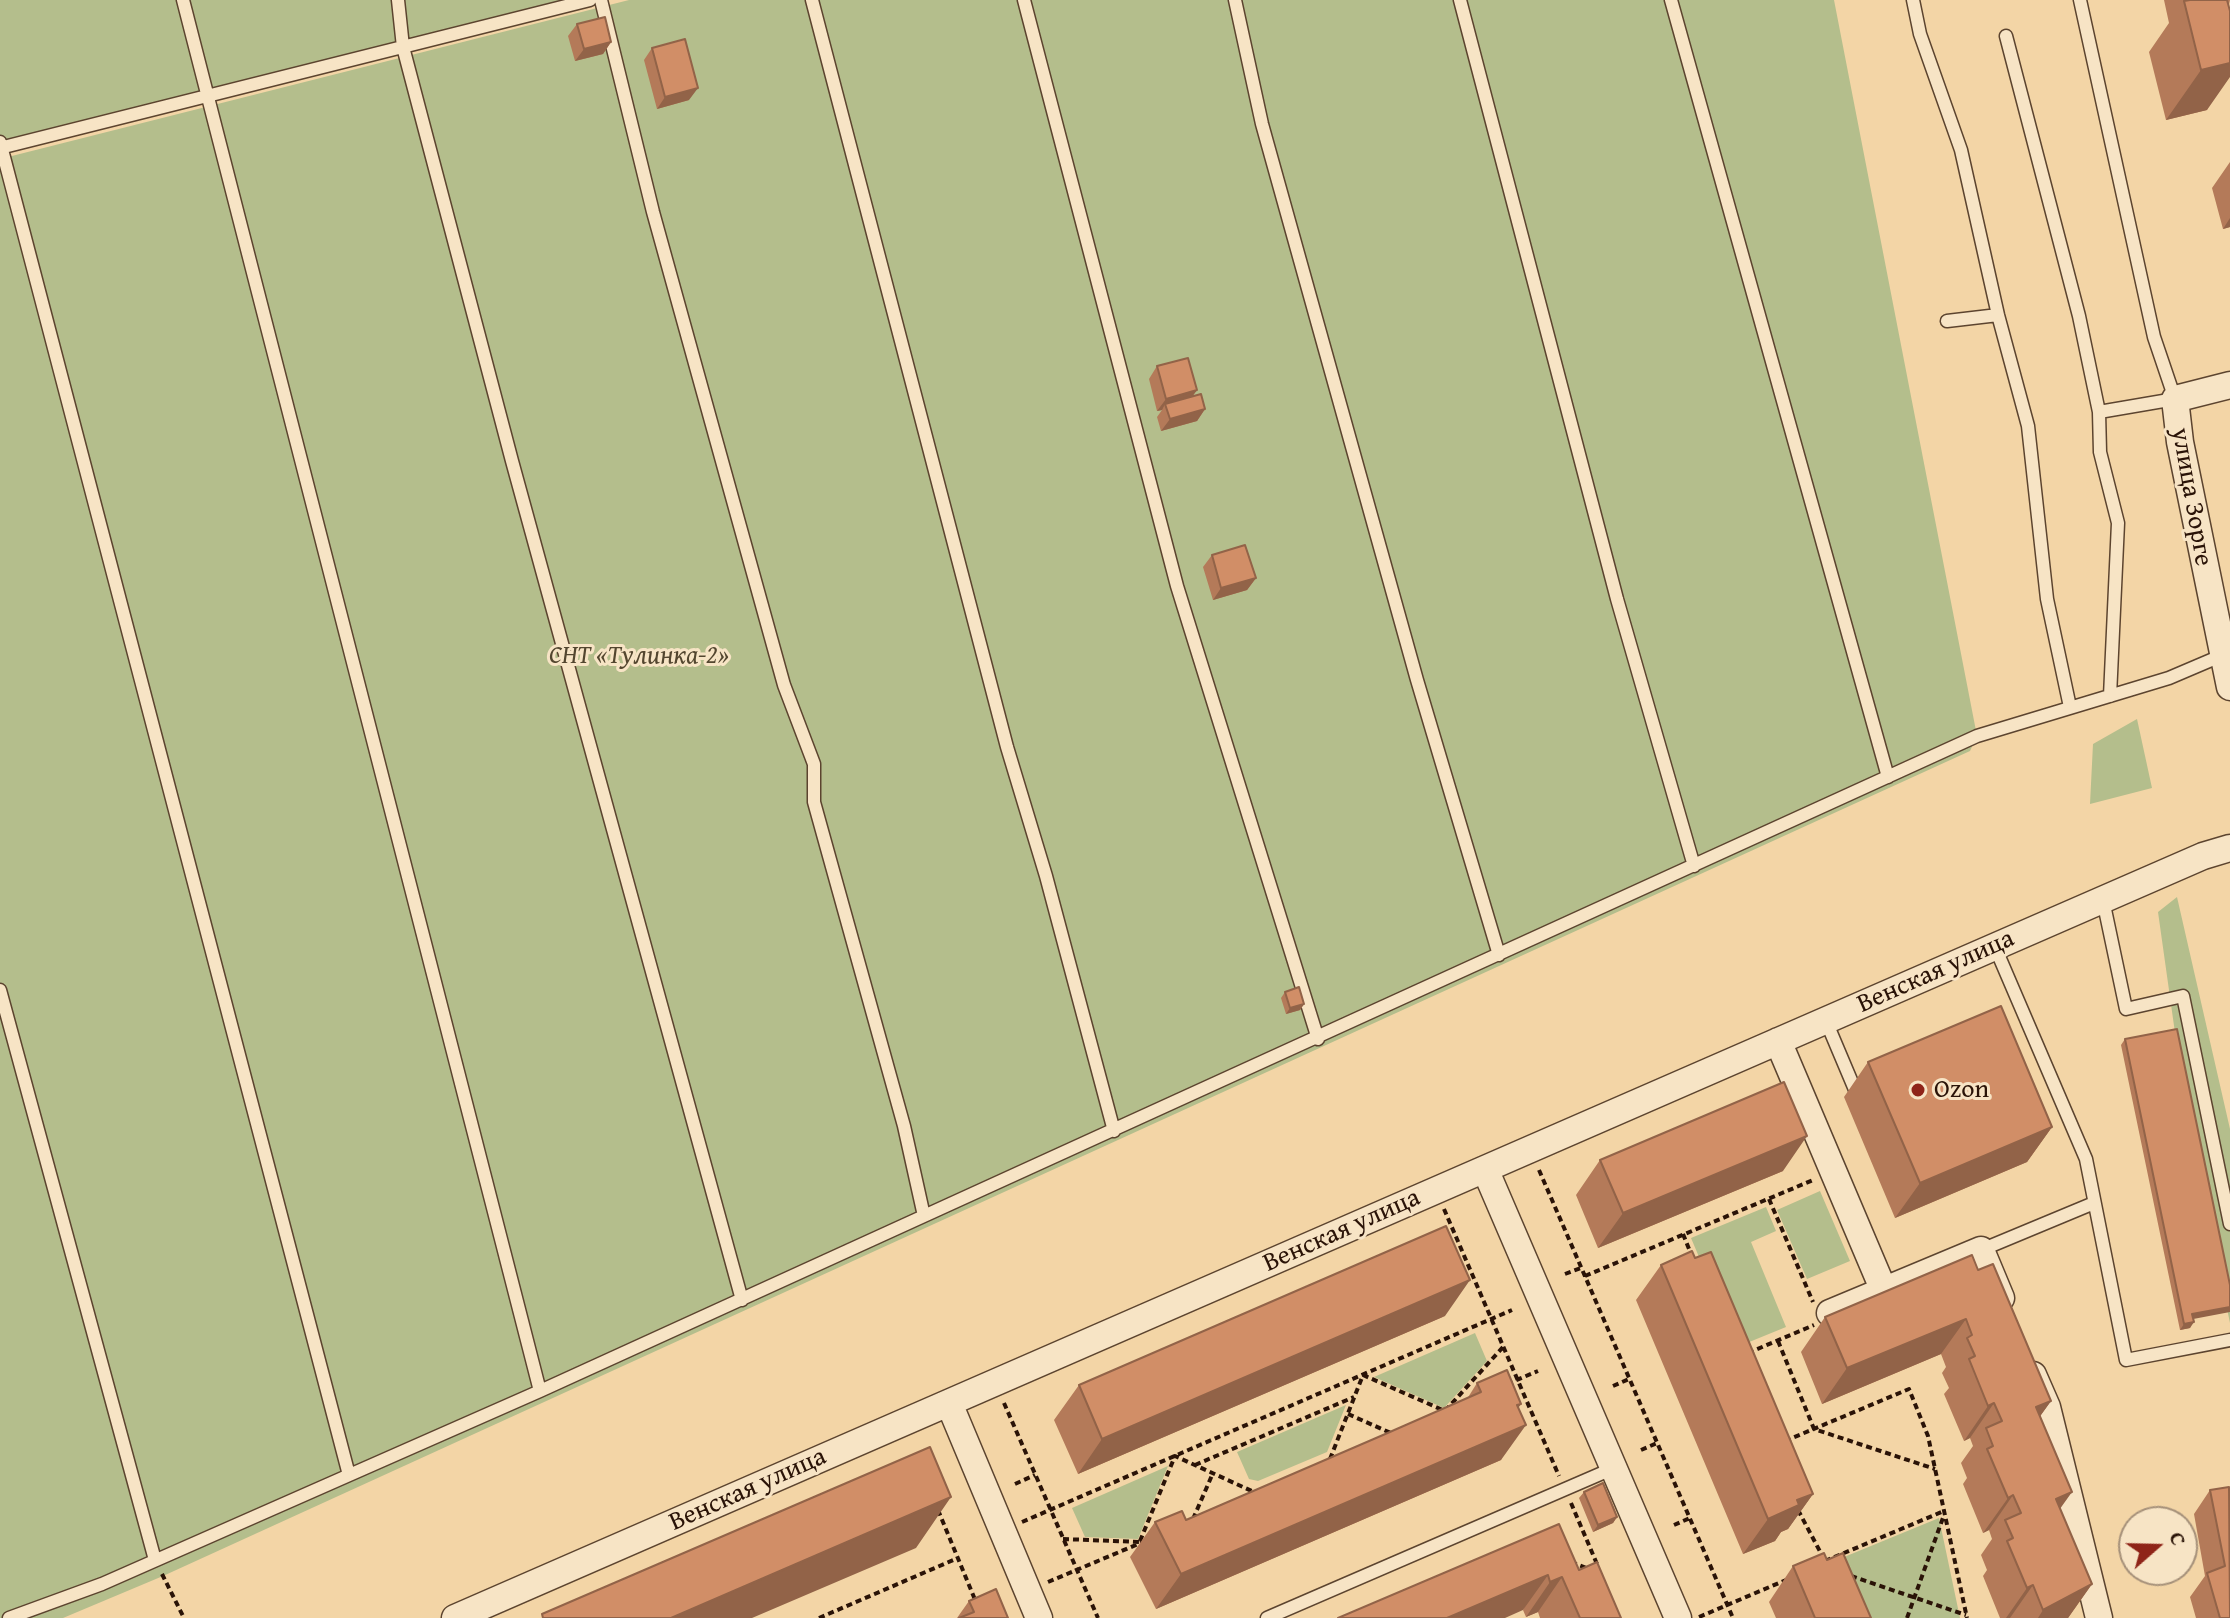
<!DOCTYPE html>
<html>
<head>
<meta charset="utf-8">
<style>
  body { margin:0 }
  #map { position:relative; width:2230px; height:1618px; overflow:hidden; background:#f3d5a6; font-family:"Gentium Book Plus",serif }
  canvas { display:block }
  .north { position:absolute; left:2118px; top:1506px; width:80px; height:80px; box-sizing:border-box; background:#f7e4c5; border:2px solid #a59079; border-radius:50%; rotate:70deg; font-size:22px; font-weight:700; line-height:32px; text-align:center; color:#2a1307 }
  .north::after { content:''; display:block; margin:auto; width:28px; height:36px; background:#8f2418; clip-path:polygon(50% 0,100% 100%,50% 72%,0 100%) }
</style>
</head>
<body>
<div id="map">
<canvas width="2230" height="1618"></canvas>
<div class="north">С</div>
</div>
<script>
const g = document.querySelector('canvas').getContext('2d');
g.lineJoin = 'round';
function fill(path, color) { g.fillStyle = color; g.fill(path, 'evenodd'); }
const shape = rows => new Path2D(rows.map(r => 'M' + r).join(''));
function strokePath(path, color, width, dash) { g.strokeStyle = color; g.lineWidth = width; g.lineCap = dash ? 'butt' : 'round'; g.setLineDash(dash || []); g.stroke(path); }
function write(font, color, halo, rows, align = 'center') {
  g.font = font + ' "Gentium Book Plus",serif'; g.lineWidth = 6; g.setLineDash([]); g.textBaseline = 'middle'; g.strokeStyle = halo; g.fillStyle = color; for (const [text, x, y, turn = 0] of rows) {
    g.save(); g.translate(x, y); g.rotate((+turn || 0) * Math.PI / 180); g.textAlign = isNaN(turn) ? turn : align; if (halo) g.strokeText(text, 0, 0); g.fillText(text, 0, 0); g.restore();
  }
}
const green = shape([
  [0,0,567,0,0,145],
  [629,0,1834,0,1977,736,1970,751,163,1576,63,1618,0,1618,0,159],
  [2137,719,2152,788,2090,804,2093,744],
  [2177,897,2230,1129,2230,1323,2186,1111,2158,912],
  [1820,1191,1850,1261,1807,1279,1777,1210],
  [1766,1207,1776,1231,1751,1242,1786,1327,1737,1347,1691,1238],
  [1475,1333,1487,1361,1444,1408,1374,1377],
  [1346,1405,1327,1452,1258,1481,1249,1479,1237,1452],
  [1168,1466,1138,1539,1085,1537,1072,1508],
  [1939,1518,1960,1618,1856,1618,1832,1562]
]);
const path = shape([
  [1539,1170,1733,1618],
  [1769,1199,1813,1302],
  [1444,1209,1559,1476],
  [1683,1234,1691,1254],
  [1565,1274,1581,1268],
  [1585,1276,1813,1180],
  [1778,1341,1814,1429,1935,1469],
  [1748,1353,1814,1325],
  [1507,1384,1538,1371],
  [1613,1386,1629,1379],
  [1004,1403,1098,1618],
  [1348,1414,1393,1434],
  [1785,1441,1909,1389,1928,1436,1967,1618],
  [1641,1450,1657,1443],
  [1330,1459,1363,1375,1445,1411,1503,1347],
  [1195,1465,1354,1397],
  [1015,1484,1035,1475],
  [1571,1503,1597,1564],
  [938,1510,976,1602],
  [1798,1510,1824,1559],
  [1193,1519,1213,1473],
  [1022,1522,1512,1310],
  [1674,1525,1690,1518],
  [1063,1539,1140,1542],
  [1140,1541,1175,1456,1254,1492],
  [1825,1561,1944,1511],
  [1571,1562,1589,1569],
  [162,1574,184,1618],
  [1851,1576,1966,1615],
  [1048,1582,1143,1542],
  [1699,1617,1786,1580],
  [819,1618,958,1558],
  [1907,1618,1944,1515]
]);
const service = shape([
  [183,0,540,1391],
  [398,0,403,47,512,461,742,1300],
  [601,0,653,212,784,685,814,764,814,802,904,1126,924,1216],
  [812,0,1007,747,1046,876,1114,1131],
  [1024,0,1177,586,1318,1039],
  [1235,0,1262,124,1417,680,1499,955],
  [1460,0,1617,599,1694,866],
  [1671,0,1888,777],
  [1913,0,1920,34,1961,150,1998,315,2028,426,2047,599,2070,707],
  [2080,0,2154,337,2175,399,2099,412,2100,452,2118,523,2110,696],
  [2006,36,2079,316,2099,412],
  [0,142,349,1475],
  [0,148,590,0],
  [1947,321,1998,315],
  [2103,900,2126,1009,2183,996,2230,1224],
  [1995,947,2086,1159,2126,1360,2230,1340],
  [0,990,155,1560],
  [1826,1021,1856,1092],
  [1981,1250,2094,1203],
  [9,1618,102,1584,540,1391,1977,736,2169,678,2223,655],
  [1267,1618,1614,1468]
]);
const minor = shape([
  [2230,385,2175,399,2180,442,2230,687],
  [1778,1041,1884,1291],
  [1485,1169,1678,1618],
  [1830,1313,1981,1250,2001,1298],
  [2033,1375,2047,1407,2099,1618],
  [949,1403,1039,1618],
  [455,1618,2203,856,2230,848]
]);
const wall = shape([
  [2164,0,2230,0,2207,110,2166,120,2149,52,2169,23],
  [577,24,611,42,603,54,575,61,568,36],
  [652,48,689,100,657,109,644,60],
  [2230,162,2230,227,2223,229,2212,188],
  [1157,366,1197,390,1192,397,1205,409,1197,421,1161,431,1157,417,1162,410,1157,411,1149,379],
  [1212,555,1256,578,1247,590,1213,600,1203,567],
  [1285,992,1304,1004,1300,1010,1286,1014,1281,998],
  [2125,1039,2193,1319,2190,1328,2180,1330,2121,1045],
  [1868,1062,2052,1127,2027,1162,1895,1218,1844,1097],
  [1600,1160,1783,1171,1598,1248,1576,1195],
  [1661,1265,1813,1494,1788,1529,1781,1532,1775,1541,1743,1554,1636,1300],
  [1978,1270,2051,1401,2040,1416,2060,1509,2092,1584,2068,1618,2000,1618,1983,1576,1987,1570,1981,1555,1992,1539,1989,1530,1983,1533,1963,1484,1967,1478,1961,1463,1973,1446,1970,1438,1964,1441,1944,1394,1949,1388,1942,1373,1946,1367,1941,1354,1822,1404,1801,1352,1825,1317],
  [1445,1316,1078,1474,1054,1420,1079,1385],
  [1477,1383,1521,1404,1518,1407,1501,1460,1156,1609,1130,1557,1155,1522,1186,1520,1467,1399],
  [2230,1489,2230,1618,2196,1618,2190,1597,2205,1576,2194,1514,2210,1490],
  [1584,1492,1617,1517,1613,1523,1593,1532,1579,1498],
  [1559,1524,1579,1570,1621,1618,1540,1618,1538,1612,1526,1617,1523,1610],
  [1827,1560,1871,1618,1776,1618,1769,1602,1793,1566],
  [969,1601,1008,1618,957,1618]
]);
const shadedWall = shape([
  [611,42,603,54,575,61,584,49],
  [2230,63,2230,77,2207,110,2166,120,2201,70],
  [698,88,689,100,657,109,665,97],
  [2230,218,2230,227,2223,229],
  [1197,390,1188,402,1165,404,1162,410,1157,411,1166,399],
  [1205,409,1197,421,1161,431,1170,419],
  [1256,578,1247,590,1213,600,1221,588],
  [1304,1004,1300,1010,1286,1014,1290,1008],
  [2052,1127,2027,1162,1895,1218,1920,1183],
  [1807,1136,1783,1171,1598,1248,1623,1213],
  [1470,1280,1445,1316,1078,1474,1102,1439],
  [2230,1307,2230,1312,2188,1320,2192,1314],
  [1966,1319,1941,1354,1822,1404,1847,1368],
  [2194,1322,2190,1328,2180,1330,2184,1324],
  [2051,1401,2026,1436,2036,1407],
  [1994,1403,1970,1438,1964,1441,1988,1406],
  [1521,1404,1498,1437,1526,1425,1501,1460,1156,1609,1181,1574],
  [2072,1492,2047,1527,2056,1499],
  [1813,1494,1788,1529,1781,1532,1775,1541,1743,1554,1768,1519,1797,1500],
  [2013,1495,1989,1530,1983,1533,2008,1498],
  [951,1497,916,1548,752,1618,671,1618],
  [1617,1517,1613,1523,1593,1532,1598,1525],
  [1548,1575,1523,1610,1505,1618,1447,1618],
  [1562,1577,1538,1612,1526,1617,1550,1582],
  [2092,1584,2068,1618,2038,1618,2043,1610],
  [2033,1585,2010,1618,2006,1618,2027,1588]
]);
const building = shape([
  [2190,0,2227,0,2230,11,2230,63,2201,70,2184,1,2190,0],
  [605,17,611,42,584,49,577,24,605,17],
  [685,39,698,88,665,97,652,48,685,39],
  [1188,358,1197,390,1166,399,1157,366,1188,358],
  [1201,394,1205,409,1170,419,1165,404,1201,394],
  [1245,545,1256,578,1221,588,1212,555,1245,545],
  [1299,987,1304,1004,1290,1008,1285,992,1299,987],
  [2001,1006,2052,1127,1920,1183,1868,1062,2001,1006],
  [2177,1029,2230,1285,2230,1307,2192,1314,2194,1322,2184,1324,2125,1039,2177,1029],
  [1784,1082,1807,1136,1623,1213,1600,1160,1784,1082],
  [1446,1226,1470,1280,1102,1439,1079,1385,1446,1226],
  [1692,1251,1695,1258,1711,1252,1813,1494,1797,1500,1799,1505,1768,1519,1661,1265,1692,1251],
  [1972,1255,1978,1270,1993,1264,2051,1401,2036,1407,2072,1492,2056,1499,2092,1584,2043,1610,2033,1585,2027,1588,2007,1541,2013,1538,2005,1520,2021,1513,2013,1495,2008,1498,1987,1449,1993,1446,1986,1428,2002,1421,1994,1403,1988,1406,1969,1359,1975,1356,1967,1338,1972,1335,1966,1319,1847,1368,1825,1317,1972,1255],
  [1507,1370,1521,1404,1517,1405,1526,1425,1181,1574,1155,1522,1182,1511,1186,1520,1383,1435,1481,1392,1477,1383,1507,1370],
  [930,1447,951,1497,671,1618,543,1618,542,1614,930,1447],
  [1603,1483,1617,1517,1598,1525,1584,1492,1603,1483],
  [2229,1487,2230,1618,2220,1618,2207,1573,2225,1566,2210,1490,2229,1487],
  [1559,1524,1579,1570,1597,1562,1621,1618,1580,1618,1562,1577,1550,1582,1548,1575,1447,1618,1338,1618,1559,1524],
  [1824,1553,1827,1560,1843,1553,1871,1618,1815,1618,1793,1566,1824,1553],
  [996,1589,1008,1618,959,1618,974,1612,969,1601,996,1589]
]);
const markers = [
  [1918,1090,8,"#8f2418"]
];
const streetNames = [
  ["улица Зорге",2191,497,80],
  ["Венская улица",1936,972,-24],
  ["Венская улица",1342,1231,-24],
  ["Венская улица",748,1490,-24]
];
const parkNames = [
  ["СНТ «Тулинка-2»",639,656]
];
const poiNames = [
  ["Ozon",1934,1090]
];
fill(green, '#b4be8c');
strokePath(service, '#5c442f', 15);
strokePath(minor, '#5c442f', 29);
strokePath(path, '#2a1307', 4, [6, 4]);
strokePath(service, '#f7e4c5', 12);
strokePath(minor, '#f7e4c5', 26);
fill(wall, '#b47a59');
fill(shadedWall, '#926348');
fill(building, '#d18e67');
strokePath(building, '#926348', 2);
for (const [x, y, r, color] of markers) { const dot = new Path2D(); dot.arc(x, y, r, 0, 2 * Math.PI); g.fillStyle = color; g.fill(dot); strokePath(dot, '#f7e4c5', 3); }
write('26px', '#2a1307', '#f7e4c5', streetNames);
write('italic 26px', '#53462f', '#f7e4c5', parkNames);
write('26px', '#2a1307', '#f7e4c5', poiNames, 'left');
</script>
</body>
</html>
